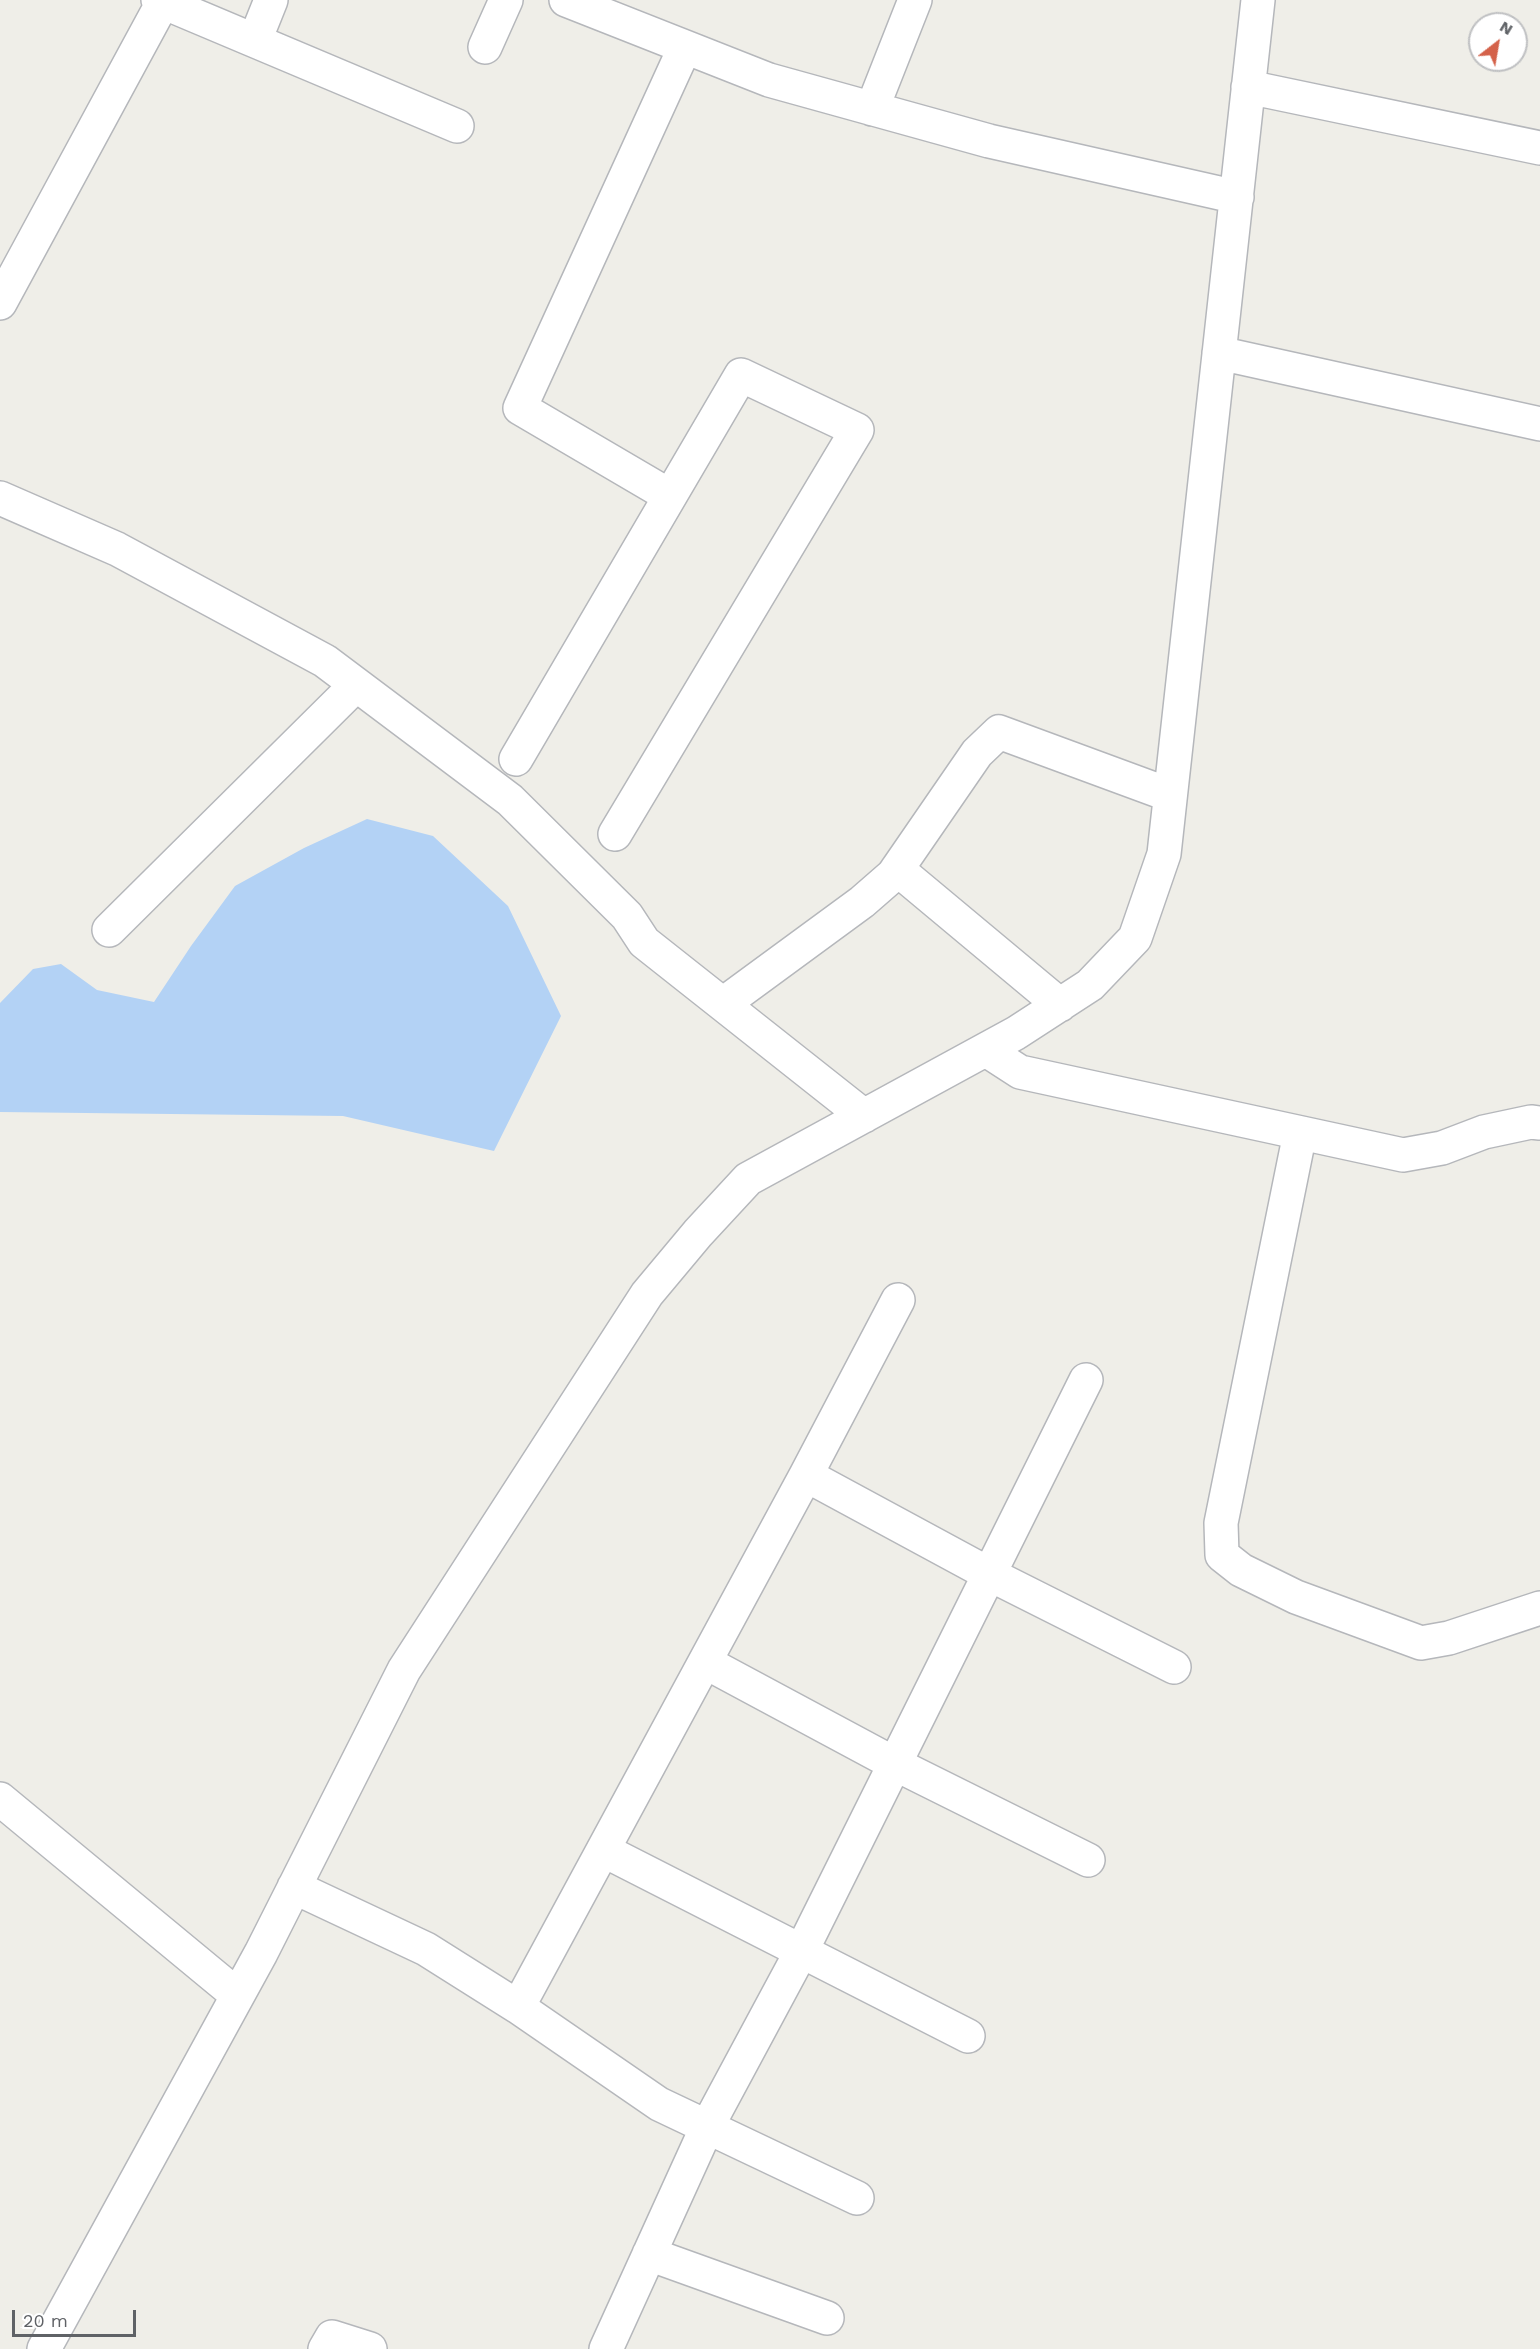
<!DOCTYPE html>
<html>
<head>
<meta charset="utf-8">
<style>
  body { margin:0 }
  #map { position:relative; width:1540px; height:2349px; overflow:hidden; background:#efeee8; font-family:"Work Sans",sans-serif }
  canvas { display:block }
  .north { position:absolute; left:1468px; top:12px; width:60px; height:60px; box-sizing:border-box; background:#fff; border:2px solid #bfc0c2; border-radius:50%; rotate:31deg; font-size:16px; font-weight:700; line-height:24px; text-align:center; color:#5f6266 }
  .north::after { content:''; display:block; margin:auto; width:21px; height:27px; background:#d4624a; clip-path:polygon(50% 0,100% 100%,50% 72%,0 100%) }
  .scale { position:absolute; left:12px; top:2310px; width:124px; height:27px; box-sizing:border-box; border:3px solid #5f6266; border-top:0; padding-left:8px; font-size:18px; line-height:21px; white-space:nowrap; color:#5f6266; -webkit-text-stroke:4px #fff; paint-order:stroke }
</style>
</head>
<body>
<div id="map">
<canvas width="1540" height="2349"></canvas>
<div class="north">N</div>
<div class="scale">20 m</div>
</div>
<script>
const g = document.querySelector('canvas').getContext('2d');
g.lineJoin = 'round';
function fill(path, color) { g.fillStyle = color; g.fill(path, 'evenodd'); }
const shape = rows => new Path2D(rows.map(r => 'M' + r).join(''));
function strokePath(path, color, width, dash) { g.strokeStyle = color; g.lineWidth = width; g.lineCap = dash ? 'butt' : 'round'; g.setLineDash(dash || []); g.stroke(path); }
const water = shape([
  [367,819,433,836,508,906,561,1016,494,1151,343,1116,0,1112,0,1003,33,969,61,964,97,990,154,1002,191,946,235,886,304,848]
]);
const minor = shape([
  [158,0,457,126],
  [566,0,769,80,989,141,1237,197],
  [255,40,271,0],
  [485,47,506,0],
  [1248,87,1540,148],
  [872,109,915,0],
  [0,303,163,2],
  [1219,353,1540,424],
  [670,496,520,408,685,47],
  [0,498,117,549,325,661,510,800,627,916,644,942,864,1116],
  [516,759,741,375,857,430,615,834],
  [897,869,1060,1005],
  [109,930,356,685],
  [723,1004,862,902,893,875,977,753,999,732,1170,795],
  [986,1050,1020,1072,1403,1155,1442,1148,1484,1132,1531,1122,1540,1123],
  [1300,1133,1221,1523,1222,1555,1241,1570,1296,1597,1421,1643,1449,1638,1540,1608],
  [806,1475,989,1574,1174,1667],
  [705,1662,895,1764,1088,1860],
  [0,1799,237,1995],
  [603,1850,968,2036],
  [294,1887,426,1949,518,2007,659,2104,857,2198],
  [518,2007,806,1475,898,1300],
  [649,2254,827,2318],
  [44,2349,261,1953,404,1670,647,1294,698,1233,748,1179,1016,1033,1090,985,1135,938,1164,854,1258,0],
  [325,2349,332,2337,370,2349],
  [606,2349,707,2127,801,1952,1086,1380]
]);
fill(water, '#b3d2f5');
strokePath(minor, '#b5b7bb', 36);
strokePath(minor, '#fff', 33);
</script>
</body>
</html>
